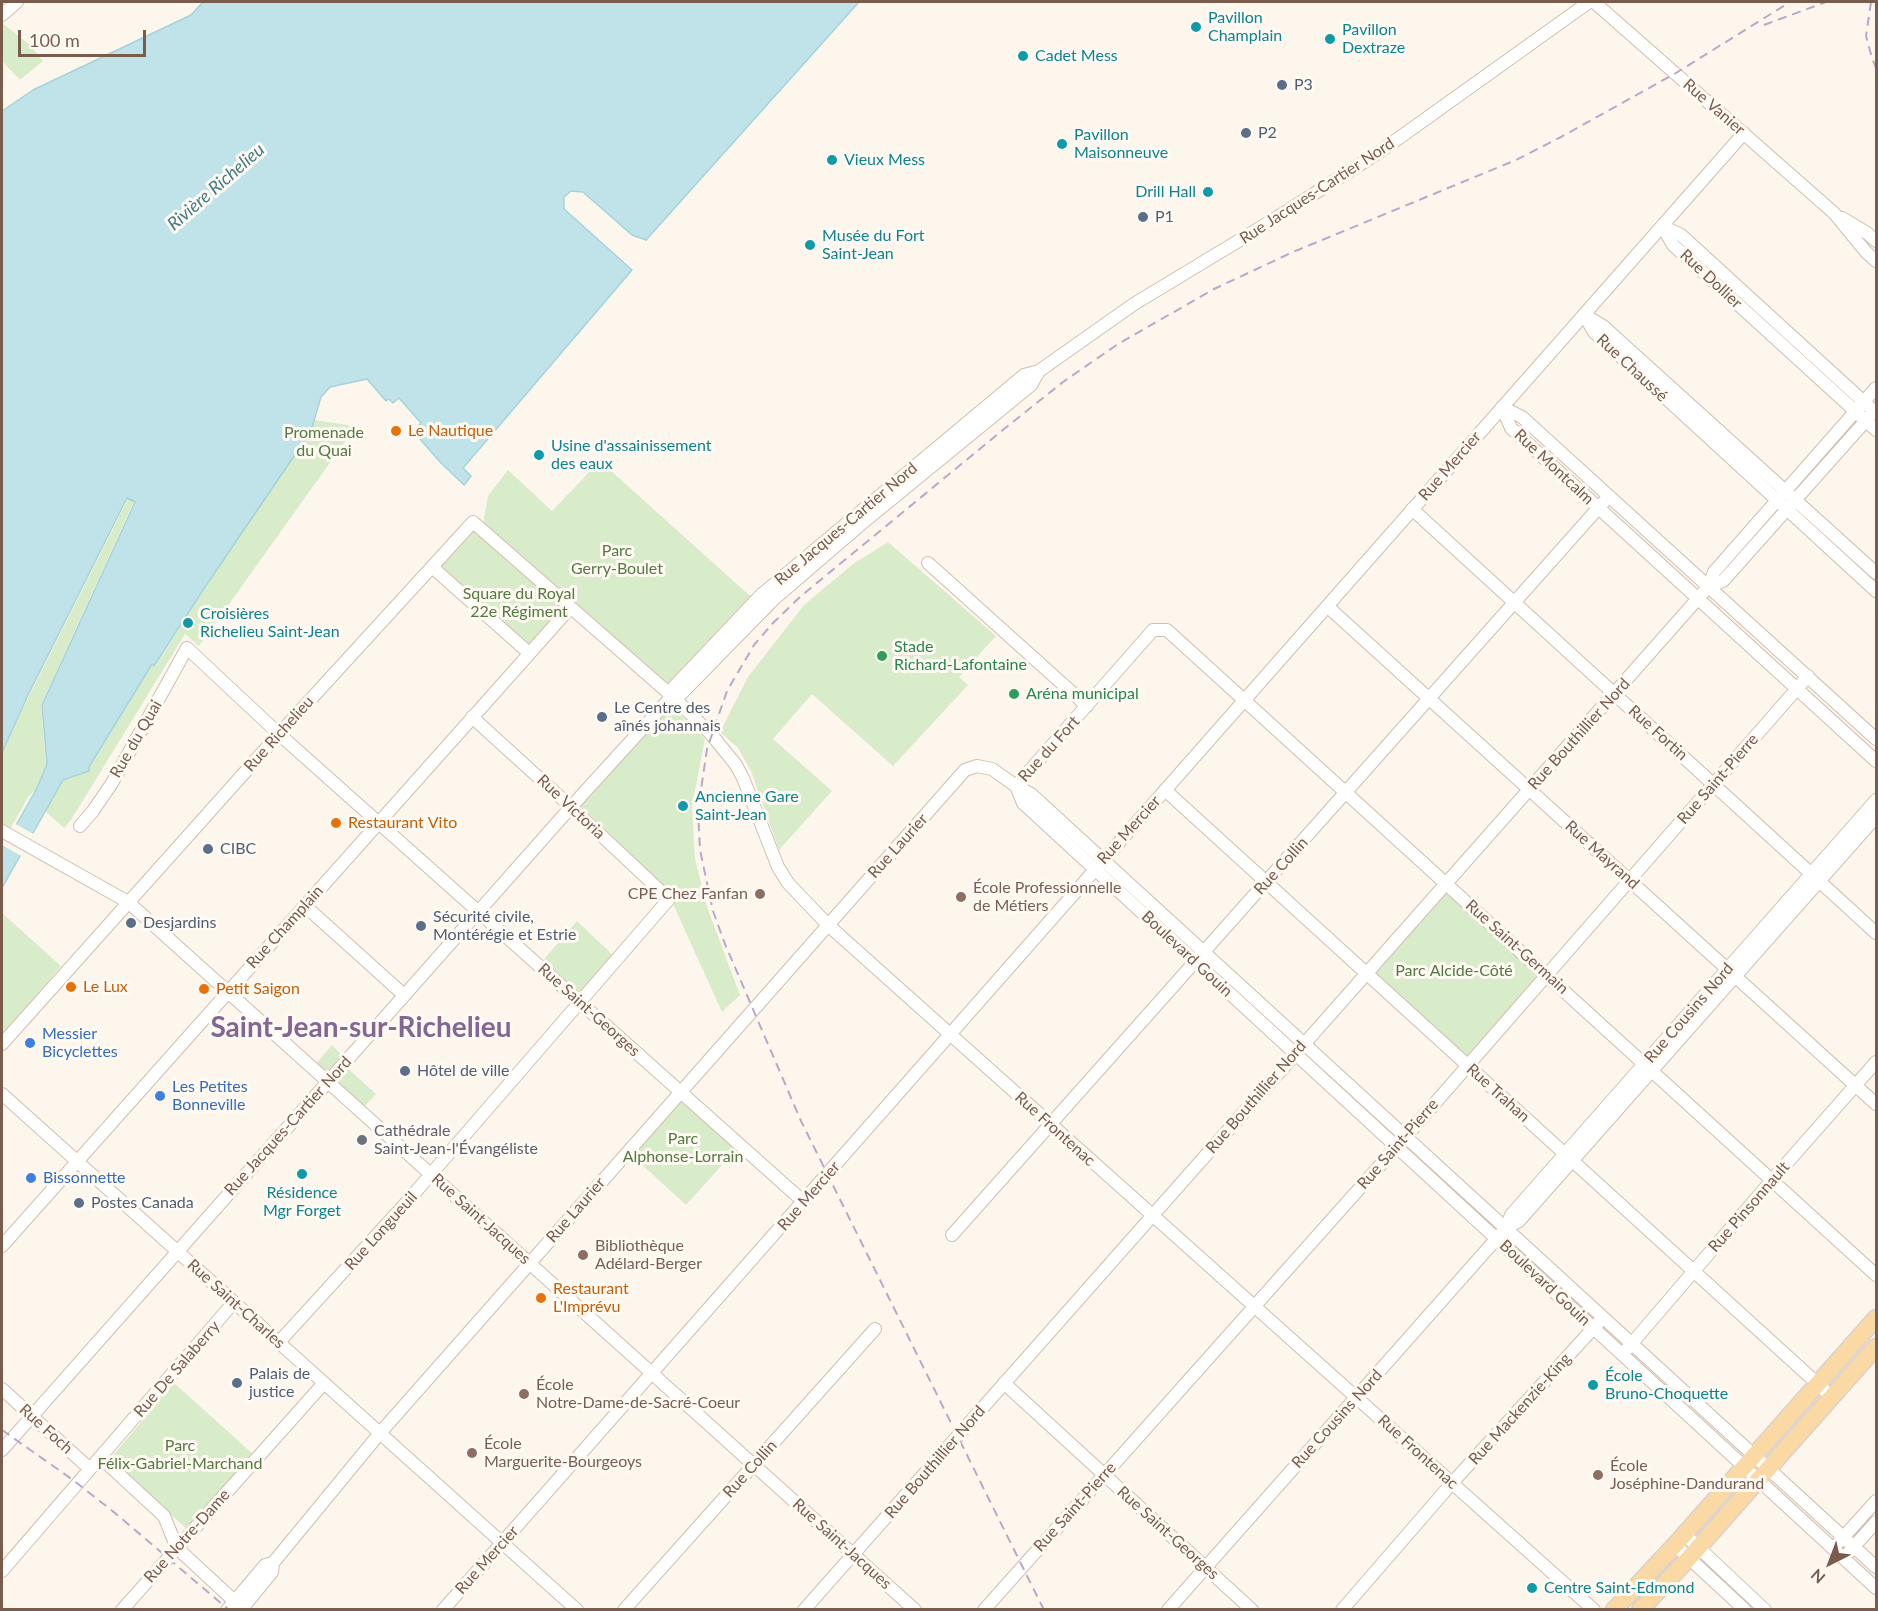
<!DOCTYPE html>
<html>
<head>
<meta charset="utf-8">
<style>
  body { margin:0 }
  #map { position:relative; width:1878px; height:1611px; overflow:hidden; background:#fdf6ec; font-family:Lato,sans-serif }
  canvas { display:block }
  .frame { position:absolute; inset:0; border:3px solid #7a5c4d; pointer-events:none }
  .north { position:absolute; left:1800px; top:1533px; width:60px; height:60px; -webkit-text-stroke:4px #fffaf3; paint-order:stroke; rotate:222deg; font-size:16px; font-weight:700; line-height:24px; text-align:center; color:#7a5c4d }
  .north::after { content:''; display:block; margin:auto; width:21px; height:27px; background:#7a5c4d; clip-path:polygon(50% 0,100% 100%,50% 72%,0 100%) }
  .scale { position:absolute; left:18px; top:30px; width:128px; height:27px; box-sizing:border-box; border:3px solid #7a5c4d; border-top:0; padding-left:8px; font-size:18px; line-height:21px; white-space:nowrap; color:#7a5c4d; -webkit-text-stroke:4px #fffaf3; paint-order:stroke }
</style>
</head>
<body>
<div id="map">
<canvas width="1878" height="1611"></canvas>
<div class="frame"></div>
<div class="north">N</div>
<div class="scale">100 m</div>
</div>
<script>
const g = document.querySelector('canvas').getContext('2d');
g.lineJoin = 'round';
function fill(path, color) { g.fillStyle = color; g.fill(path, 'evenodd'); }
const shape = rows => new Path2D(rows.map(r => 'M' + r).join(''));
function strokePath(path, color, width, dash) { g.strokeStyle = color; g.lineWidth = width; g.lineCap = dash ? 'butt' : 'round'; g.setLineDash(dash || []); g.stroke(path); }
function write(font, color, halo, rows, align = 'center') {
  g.font = font + ' Lato,sans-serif'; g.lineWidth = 6; g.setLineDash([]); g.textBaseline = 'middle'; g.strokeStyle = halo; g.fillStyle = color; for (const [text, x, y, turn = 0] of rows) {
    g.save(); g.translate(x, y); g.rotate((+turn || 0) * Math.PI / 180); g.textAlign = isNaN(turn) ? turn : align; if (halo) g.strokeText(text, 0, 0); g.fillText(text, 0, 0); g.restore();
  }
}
const green = shape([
  [2,23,30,45,43,61,20,80,2,61],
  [314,420,348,425,354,429,199,646,185,634,71,820,64,828,45,811,63,781,89,771,90,767,152,665,155,667,220,565,311,431],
  [600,461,749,595,762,594,668,688,483,524,488,496,508,470,552,511],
  [128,499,134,501,41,705,46,765,37,788,28,797,2,844,2,755,25,704],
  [473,522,570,608,529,653,432,567],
  [888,542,996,636,959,677,968,685,893,766,812,694,773,739,832,791,779,850,751,771,738,748,720,732,748,677,804,605,853,564],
  [670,705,705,739,692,806,695,859,707,907,740,995,722,1012,674,906,673,895,580,805],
  [1446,883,1547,975,1467,1065,1366,973],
  [2,913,61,966,2,1036],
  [577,921,617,959,580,1002,539,965],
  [332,1045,345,1058,327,1078,314,1066],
  [344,1065,376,1094,362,1109,330,1082],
  [680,1091,740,1145,686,1205,627,1151],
  [174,1383,253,1454,188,1530,109,1460]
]);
const water = shape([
  [203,2,859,2,646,240,632,235,583,192,571,191,564,197,564,209,632,270,463,468,471,476,464,485,441,463,413,431,421,423,399,398,393,403,389,399,386,401,367,379,330,387,321,397,311,431,205,587,154,666,152,664,89,767,89,771,63,780,2,888,2,850,37,788,47,764,42,705,135,502,127,498,28,695,2,753,2,111,33,90,191,15,203,2]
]);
const pier = shape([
  [14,823,35,835,23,857,2,845]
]);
const minor = shape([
  [1594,2,1834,213,1866,252,1876,261],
  [2,15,17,2],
  [1842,218,1867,233,1876,241],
  [1662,226,1673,245,1876,430],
  [1662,226,1681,235,1876,413],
  [1584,315,1594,332,1876,591],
  [1585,315,1603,326,1876,573],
  [1502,407,1511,428,1876,761],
  [1502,407,1522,417,1876,739],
  [1412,509,1876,933],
  [928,563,1087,706],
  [432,567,529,653],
  [1709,586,1723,581,1870,416],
  [1327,606,1876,1104],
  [672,696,679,696,773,600,866,520,1031,385,1039,371],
  [1016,786,1153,630,1167,630,1876,1275],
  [1016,786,1023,803,1876,1588],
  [1165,790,1832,1397],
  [80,826,93,811,112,783,187,648,279,734,804,1202],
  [2,831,128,902,915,1610],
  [304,905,404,995],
  [2,1044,279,734,473,522,672,696,711,734,736,765,743,778,778,867,788,883,828,925,1594,1610],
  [2,1094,577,1610],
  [1506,1228,1519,1221,1876,817],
  [952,1235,1609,496],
  [2,1246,570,608],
  [279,1342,406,1203,669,899,571,807,472,717],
  [1627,1349,1772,1180,1876,1062],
  [1004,1383,1252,1610],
  [2,1389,90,1469],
  [2,1450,571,807,672,696,672,689,762,594,1024,375,1039,371,1134,304,1273,220,1378,153,1589,2],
  [100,1457,164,1516,177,1548,244,1610],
  [1684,1534,1765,1610],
  [1839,1542,1876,1501],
  [1675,1545,1745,1610],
  [1849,1552,1876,1522],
  [2,1571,234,1302],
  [122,1610,324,1383],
  [227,1610,265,1565,273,1563,380,1433,965,770,977,766,992,769,1016,786,1031,794,1876,1567],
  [241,1610,272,1572,273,1563],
  [443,1610,1744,133],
  [624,1610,875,1329],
  [804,1610,1709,586,1714,572,1876,388],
  [984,1610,1408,1134,1808,676],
  [1168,1610,1506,1228,1511,1215,1876,800],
  [1342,1610,1452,1483,1599,1322]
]);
const major = shape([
  [1614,1610,1675,1545,1876,1318],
  [1640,1610,1689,1558,1876,1347]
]);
const rail = shape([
  [1871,2,1866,36,1872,58,1876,68],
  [1764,25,1826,2],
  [2,1430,73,1480,115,1513,229,1610],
  [1044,1610,801,1121,725,944,713,911,700,850,698,810,707,749,727,691,754,645,773,623,801,596,1004,429,1063,382,1118,344,1214,289,1293,252,1516,160,1561,137,1676,73,1790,2]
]);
const markers = [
  [1196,27,6,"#0f9aa8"],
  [1330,39,6,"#0f9aa8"],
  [1023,56,6,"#0f9aa8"],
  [1282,85,6,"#5c6f8a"],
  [1246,133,6,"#5c6f8a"],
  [1062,144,6,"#0f9aa8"],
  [832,160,6,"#0f9aa8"],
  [1208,192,6,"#0f9aa8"],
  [1143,217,6,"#5c6f8a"],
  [810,245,6,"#0f9aa8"],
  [396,431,6,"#e8710a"],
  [539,455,6,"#0f9aa8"],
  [188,623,6,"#0f9aa8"],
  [882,656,6,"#2e9e5b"],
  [1014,694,6,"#2e9e5b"],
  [602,717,6,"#5c6f8a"],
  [683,806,6,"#0f9aa8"],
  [336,823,6,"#e8710a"],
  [208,849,6,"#5c6f8a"],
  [760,894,6,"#8d6e63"],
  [961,897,6,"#8d6e63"],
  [131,923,6,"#5c6f8a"],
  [421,926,6,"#5c6f8a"],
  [71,987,6,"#e8710a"],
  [204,989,6,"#e8710a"],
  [30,1043,6,"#3f7fe0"],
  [405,1071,6,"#5c6f8a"],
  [160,1096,6,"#3f7fe0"],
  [362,1140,6,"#6b7280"],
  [302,1174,6,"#0f9aa8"],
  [31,1178,6,"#3f7fe0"],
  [79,1203,6,"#5c6f8a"],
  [583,1255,6,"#8d6e63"],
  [541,1298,6,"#e8710a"],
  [237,1383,6,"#5c6f8a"],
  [1593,1385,6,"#0f9aa8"],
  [524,1394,6,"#8d6e63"],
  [472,1453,6,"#8d6e63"],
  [1598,1475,6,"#8d6e63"],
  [1532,1588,6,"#0f9aa8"]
];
const cultureNames = [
  ["Pavillon",1208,18],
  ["Champlain",1208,36],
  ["Pavillon",1342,30],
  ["Dextraze",1342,48],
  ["Cadet Mess",1035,56],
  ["Pavillon",1074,135],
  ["Maisonneuve",1074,153],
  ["Vieux Mess",844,160],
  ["Drill Hall",1196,192,"right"],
  ["Musée du Fort",822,236],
  ["Saint-Jean",822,254],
  ["Usine d'assainissement",551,446],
  ["des eaux",551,464],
  ["Croisières",200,614],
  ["Richelieu Saint-Jean",200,632],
  ["Ancienne Gare",695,797],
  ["Saint-Jean",695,815],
  ["Résidence",302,1193,"center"],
  ["Mgr Forget",302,1211,"center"],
  ["École",1605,1376],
  ["Bruno-Choquette",1605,1394],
  ["Centre Saint-Edmond",1544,1588]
];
const serviceNames = [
  ["P3",1294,85],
  ["P2",1258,133],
  ["P1",1155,217],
  ["Le Centre des",614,708],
  ["aînés johannais",614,726],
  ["CIBC",220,849],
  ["Sécurité civile,",433,917],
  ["Montérégie et Estrie",433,935],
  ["Desjardins",143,923],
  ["Hôtel de ville",417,1071],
  ["Postes Canada",91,1203],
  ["Palais de",249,1374],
  ["justice",249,1392]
];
const streetNames = [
  ["Rue Vanier",1714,107,41],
  ["Rue Jacques-Cartier Nord",1317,191,-33],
  ["Rue Dollier",1711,279,43],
  ["Rue Chaussé",1632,368,43],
  ["Rue Mercier",1450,466,-49],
  ["Rue Montcalm",1554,467,43],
  ["Rue Jacques-Cartier Nord",846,524,-40],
  ["Rue Fortin",1658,733,42],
  ["Rue Richelieu",279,734,-48],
  ["Rue Bouthillier Nord",1579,734,-48],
  ["Rue du Quai",136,739,-60],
  ["Rue du Fort",1049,749,-48],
  ["Rue Saint-Pierre",1718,779,-49],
  ["Rue Victoria",571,807,43],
  ["Rue Mercier",1129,830,-48],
  ["Rue Laurier",898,846,-48],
  ["Rue Mayrand",1602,855,42],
  ["Rue Collin",1281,866,-48],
  ["Rue Champlain",285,927,-48],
  ["Rue Saint-Germain",1517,947,42],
  ["Boulevard Gouin",1187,954,43],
  ["Rue Saint-Georges",589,1010,42],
  ["Rue Cousins Nord",1689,1013,-49],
  ["Rue Trahan",1498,1093,42],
  ["Rue Bouthillier Nord",1256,1097,-49],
  ["Rue Jacques-Cartier Nord",288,1126,-48],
  ["Rue Frontenac",1055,1129,42],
  ["Rue Saint-Pierre",1398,1144,-49],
  ["Rue Mercier",809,1196,-49],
  ["Rue Pinsonnault",1749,1207,-49],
  ["Rue Laurier",576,1210,-49],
  ["Rue Saint-Jacques",481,1219,42],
  ["Rue Longueuil",381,1231,-48],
  ["Boulevard Gouin",1545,1283,43],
  ["Rue Saint-Charles",236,1304,42],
  ["Rue De Salaberry",177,1369,-49],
  ["Rue Mackenzie-King",1520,1409,-48],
  ["Rue Cousins Nord",1337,1419,-48],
  ["Rue Foch",46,1429,42],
  ["Rue Frontenac",1418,1452,42],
  ["Rue Bouthillier Nord",935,1462,-49],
  ["Rue Collin",750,1469,-48],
  ["Rue Saint-Pierre",1075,1507,-48],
  ["Rue Saint-Georges",1168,1533,42],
  ["Rue Notre-Dame",187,1536,-48],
  ["Rue Saint-Jacques",842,1544,42],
  ["Rue Mercier",487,1560,-48]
];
const foodNames = [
  ["Le Nautique",408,431],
  ["Restaurant Vito",348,823],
  ["Le Lux",83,987],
  ["Petit Saigon",216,989],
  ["Restaurant",553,1289],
  ["L'Imprévu",553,1307]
];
const parkNames = [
  ["Promenade",324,433],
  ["du Quai",324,451],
  ["Parc",617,551],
  ["Gerry-Boulet",617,569],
  ["Square du Royal",519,594],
  ["22e Régiment",519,612],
  ["Parc Alcide-Côté",1454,971],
  ["Parc",683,1139],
  ["Alphonse-Lorrain",683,1157],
  ["Parc",180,1446],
  ["Félix-Gabriel-Marchand",180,1464]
];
const leisureNames = [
  ["Stade",894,647],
  ["Richard-Lafontaine",894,665],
  ["Aréna municipal",1026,694]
];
const educationNames = [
  ["École Professionnelle",973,888],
  ["de Métiers",973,906],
  ["CPE Chez Fanfan",748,894,"right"],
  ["Bibliothèque",595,1246],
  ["Adélard-Berger",595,1264],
  ["École",536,1385],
  ["Notre-Dame-de-Sacré-Coeur",536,1403],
  ["École",484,1444],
  ["Marguerite-Bourgeoys",484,1462],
  ["École",1610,1466],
  ["Joséphine-Dandurand",1610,1484]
];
const shopNames = [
  ["Messier",42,1034],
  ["Bicyclettes",42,1052],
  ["Les Petites",172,1087],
  ["Bonneville",172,1105],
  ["Bissonnette",43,1178]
];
const worshipNames = [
  ["Cathédrale",374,1131],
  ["Saint-Jean-l'Évangéliste",374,1149]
];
const waterNames = [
  ["Rivière Richelieu",216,187,-41]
];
const townNames = [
  ["Saint-Jean-sur-Richelieu",361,1028]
];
fill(green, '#d8ecc9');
fill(water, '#bfe3e8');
strokePath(water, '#a5d3da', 1.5);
fill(pier, '#fdf6ec');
strokePath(minor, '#d1beb0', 14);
strokePath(major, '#dad1cd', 19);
strokePath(minor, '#fff', 12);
strokePath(major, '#fbd9a5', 16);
strokePath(rail, '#b9a8c9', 2, [9, 6]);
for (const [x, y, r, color] of markers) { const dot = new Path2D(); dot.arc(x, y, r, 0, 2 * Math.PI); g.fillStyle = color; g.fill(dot); strokePath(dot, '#fffaf3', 2); }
write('16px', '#0d838f', '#fffaf3', cultureNames, 'left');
write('16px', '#4e5e75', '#fffaf3', serviceNames, 'left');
write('16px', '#7a5c4d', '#fffaf3', streetNames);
write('16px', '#c56008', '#fffaf3', foodNames, 'left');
write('16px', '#537a41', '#fffaf3', parkNames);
write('16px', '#27864d', '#fffaf3', leisureNames, 'left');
write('16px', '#785e54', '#fffaf3', educationNames, 'left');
write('16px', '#366cbe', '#fffaf3', shopNames, 'left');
write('16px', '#5b616d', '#fffaf3', worshipNames, 'left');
write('italic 18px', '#437c86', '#fffaf3', waterNames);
write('bold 28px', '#846695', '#fffaf3', townNames);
</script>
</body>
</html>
